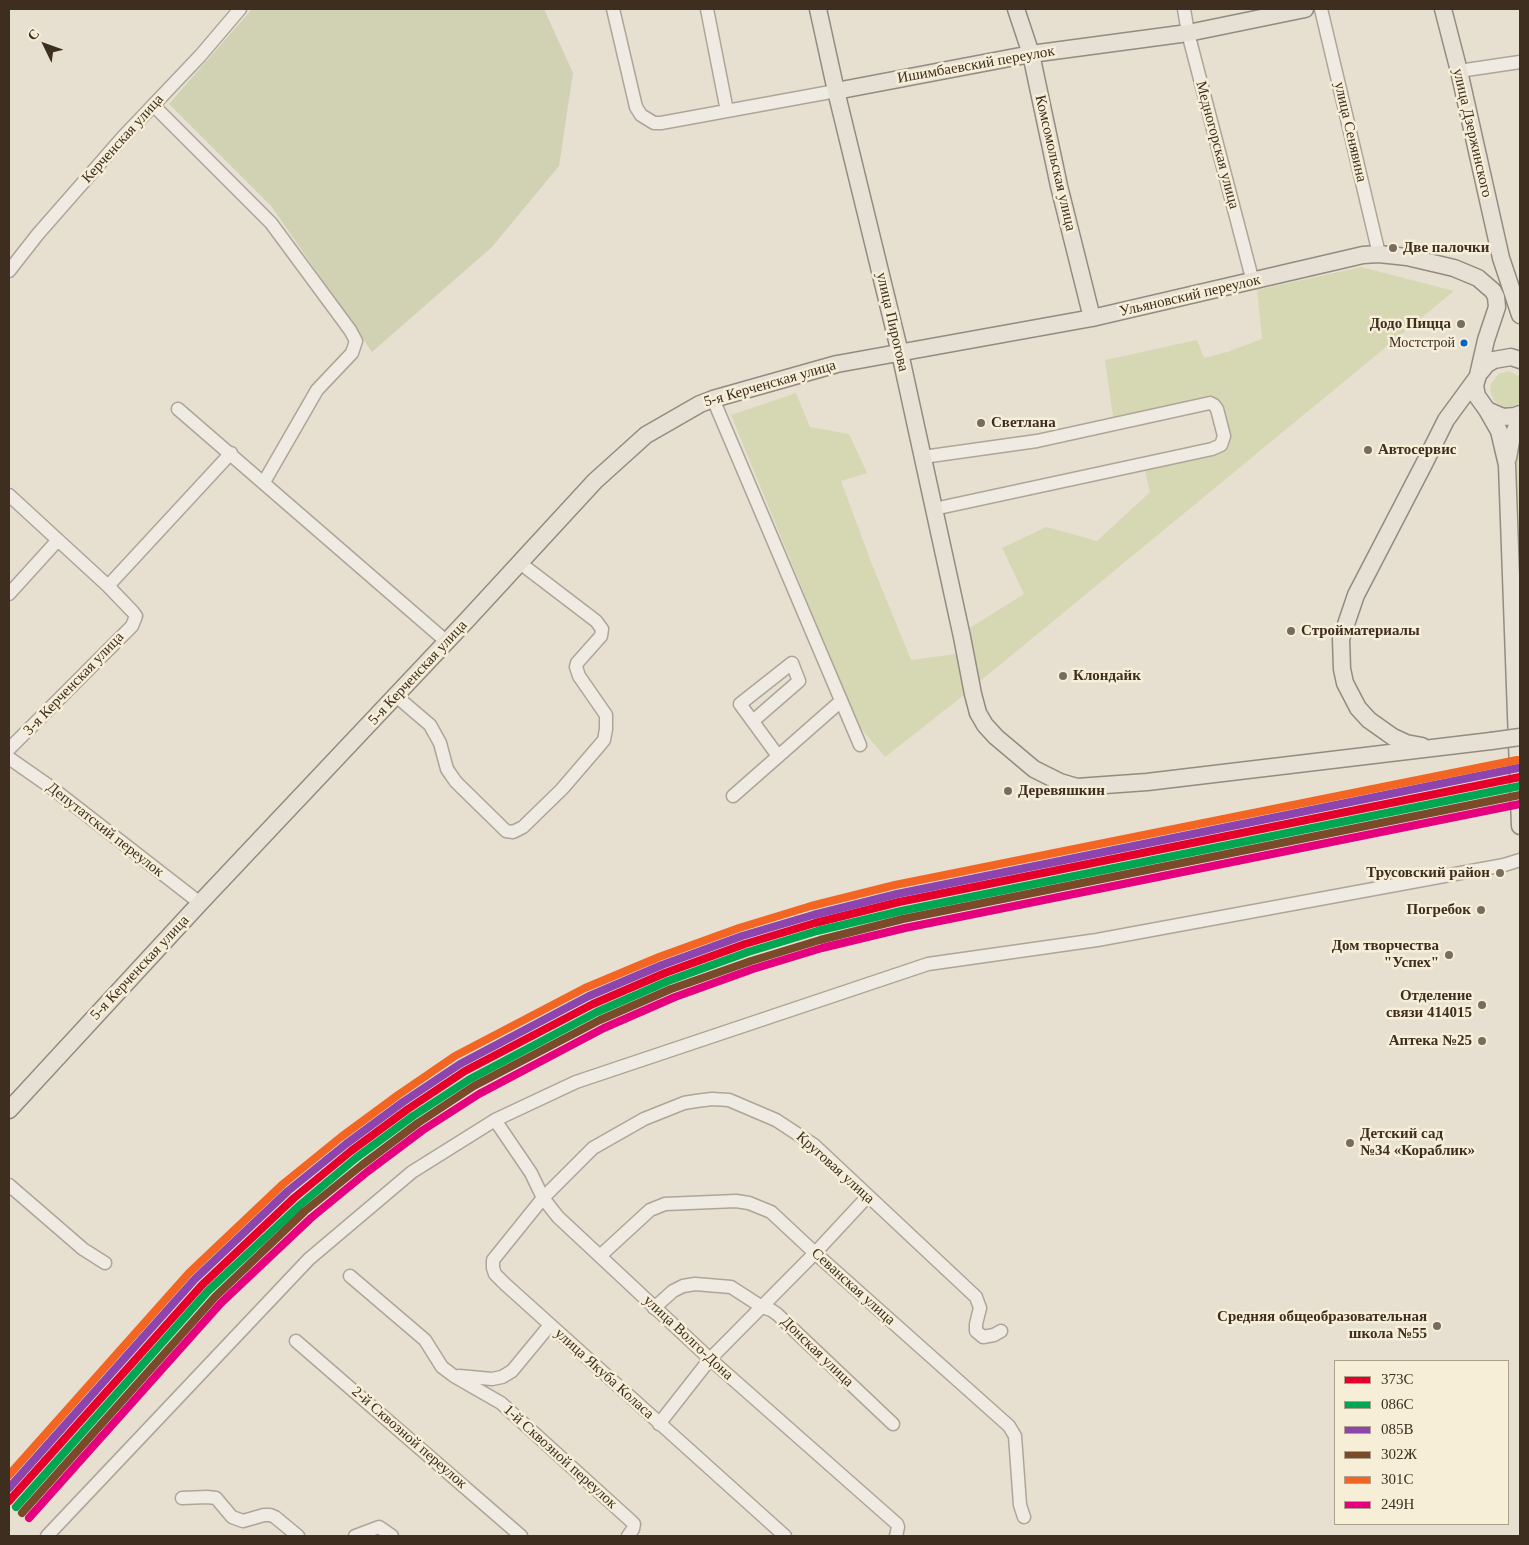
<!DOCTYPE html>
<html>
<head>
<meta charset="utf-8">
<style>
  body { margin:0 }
  #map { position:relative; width:1529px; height:1545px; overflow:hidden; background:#e7e0d1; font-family:"Times New Roman",serif }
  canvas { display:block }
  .frame { position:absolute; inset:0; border:10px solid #3d2e20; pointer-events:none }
  .legend { position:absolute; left:1334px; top:1360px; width:175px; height:165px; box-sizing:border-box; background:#f7eed8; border:1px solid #ada18e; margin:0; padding:6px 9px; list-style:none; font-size:15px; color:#3d2e20 }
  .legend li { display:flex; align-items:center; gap:10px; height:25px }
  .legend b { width:25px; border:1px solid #ada18e }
  .north { position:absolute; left:20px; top:20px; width:50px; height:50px; -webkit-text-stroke:4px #f7eed8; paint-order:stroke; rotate:312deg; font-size:14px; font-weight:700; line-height:20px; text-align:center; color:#3d2e20 }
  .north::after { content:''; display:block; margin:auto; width:18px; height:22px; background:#3d2e20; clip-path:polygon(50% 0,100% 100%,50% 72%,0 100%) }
</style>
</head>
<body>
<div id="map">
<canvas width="1529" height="1545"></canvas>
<div class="frame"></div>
<ul class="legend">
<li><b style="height:6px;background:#e4002b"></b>373C</li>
<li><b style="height:6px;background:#00a651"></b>086С</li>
<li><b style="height:6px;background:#8e44ad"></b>085В</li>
<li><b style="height:6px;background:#7a4b2a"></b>302Ж</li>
<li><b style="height:6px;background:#f26522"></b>301С</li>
<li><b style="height:6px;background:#e5007d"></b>249Н</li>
</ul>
<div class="north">С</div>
</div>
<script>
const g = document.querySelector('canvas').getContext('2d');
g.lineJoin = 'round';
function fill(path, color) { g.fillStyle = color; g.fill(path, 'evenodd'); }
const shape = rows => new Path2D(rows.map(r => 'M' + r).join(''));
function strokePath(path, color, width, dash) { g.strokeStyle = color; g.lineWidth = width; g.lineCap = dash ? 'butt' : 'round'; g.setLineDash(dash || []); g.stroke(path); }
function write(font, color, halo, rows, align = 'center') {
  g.font = font + ' "Times New Roman",serif'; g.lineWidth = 5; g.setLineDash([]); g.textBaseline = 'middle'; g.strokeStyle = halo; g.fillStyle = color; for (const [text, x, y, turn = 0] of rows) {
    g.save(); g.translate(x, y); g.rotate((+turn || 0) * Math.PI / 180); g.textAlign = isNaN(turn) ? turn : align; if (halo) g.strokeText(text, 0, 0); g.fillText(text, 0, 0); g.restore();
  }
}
const green = shape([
  [1361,267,1454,291,978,683,968,629,1024,594,1002,548,1046,527,1097,541,1150,492,1144,467,1229,447,1218,405,1115,430,1105,360,1197,340,1204,358,1227,352,1262,339,1257,290],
  [1509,371,1520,377,1520,402,1515,406,1504,407,1494,401,1490,390,1491,384,1498,374],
  [796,393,810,427,849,434,867,473,841,481,871,562,911,660,956,654,964,695,885,757,858,725,731,415],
  [1520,447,1520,670,1515,451]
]);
const cemetery = shape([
  [252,9,544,9,573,73,559,166,492,247,372,352,272,207,169,104]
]);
const minor = shape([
  [613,9,636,107,641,115,654,123,661,123,836,91],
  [707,9,727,111],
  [1184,9,1188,33,1253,282],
  [1321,9,1379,254],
  [1459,71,1520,62],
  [153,105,271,223,350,330,356,341,352,353,317,390,264,482],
  [9,271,38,234,123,137,200,56,240,9],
  [713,399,860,745],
  [178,409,447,642],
  [923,457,1037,441,1210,403,1214,405,1217,409,1224,436,1221,445,1212,449,934,509],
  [9,495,108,586,133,612,136,616,132,626,9,749],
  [108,586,231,453],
  [9,594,58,540],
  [396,696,430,725,440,743,447,769,451,775,456,782,506,831,513,832,523,827,562,789,599,746,604,740,606,729,606,715,579,676,576,667,577,663,601,636,602,629,596,621,520,563],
  [753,721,799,681,792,663,740,704,778,756],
  [9,758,52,788,200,903],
  [733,796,841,701],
  [495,1120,531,1173,543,1198,558,1217,710,1359,897,1524,898,1527,896,1536],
  [9,1185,83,1249,105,1263],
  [600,1256,650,1210,665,1204,736,1201,749,1203,771,1212,815,1253,1009,1426,1015,1436,1020,1505,1024,1517],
  [350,1276,425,1340,442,1367,454,1376,501,1403,631,1521,634,1524,633,1529,628,1536],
  [654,1308,673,1291,683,1286,695,1284,731,1287,762,1307,771,1310,777,1314,893,1424],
  [296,1341,521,1536],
  [459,1376,492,1379,502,1377,512,1371,550,1325],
  [659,1424,710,1359,815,1253,868,1196],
  [182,1498,207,1497,216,1498,232,1517,243,1521,264,1515,270,1515,275,1517,298,1536],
  [47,1536,309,1259,412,1172,495,1120,576,1082,928,964,1097,940,1504,865,1520,860],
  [355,1536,379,1527,392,1536],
  [785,1536,505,1284,495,1274,493,1268,493,1260,543,1198,593,1148,644,1119,684,1103,696,1101,712,1099,729,1100,776,1120,814,1145,976,1297,980,1308,976,1324,976,1331,983,1337,994,1335,1001,1331]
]);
const major = shape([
  [818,9,836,91,900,353,962,637,973,694,978,713,985,725,996,737,1034,769,1060,782,1077,787,1147,782,1491,741],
  [1016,9,1031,54,1059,186,1092,318],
  [1443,9,1459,71,1501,258,1520,315],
  [836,91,1031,54,1188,33,1305,9],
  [1520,360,1511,357,1494,360,1487,364,1478,375,1475,386,1477,396,1487,410,1503,417,1515,416,1520,414],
  [1487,410,1499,431,1507,465,1520,826],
  [1508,458,1511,441,1520,418],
  [1422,746,1406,743,1393,737,1369,720,1358,708,1345,683,1342,669,1341,639,1356,595,1424,464,1446,420,1476,379],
  [9,1110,200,903,467,620,595,481,646,435,700,404,713,399,837,364,1092,318,1363,255,1379,254,1407,257,1454,268,1478,278,1493,291,1496,297,1497,307,1486,340,1478,375]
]);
const majorBridge = shape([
  [1491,741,1520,737]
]);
const rail1 = shape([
  [9,1501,202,1285,294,1198,351,1151,408,1109,465,1071,593,1004,665,973,745,944,815,923,899,902,1520,777]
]);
const rail2 = shape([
  [16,1507,208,1291,300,1205,356,1158,413,1116,470,1079,597,1012,668,981,748,952,817,931,901,911,1520,786]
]);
const rail3 = shape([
  [9,1488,195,1279,288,1191,346,1144,403,1102,460,1064,589,996,662,965,742,936,813,915,897,894,1518,768]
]);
const rail4 = shape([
  [22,1513,215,1297,305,1211,362,1165,418,1123,474,1086,600,1020,671,989,751,961,820,940,903,919,1520,795]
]);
const rail5 = shape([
  [9,1475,189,1273,283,1184,341,1137,398,1095,455,1056,585,988,659,957,739,928,811,906,895,885,1517,760]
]);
const rail6 = shape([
  [29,1518,221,1303,311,1218,367,1172,423,1130,479,1094,604,1028,675,997,753,969,822,948,905,928,1520,804]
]);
const markers = [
  [1393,248,5,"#786c5e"],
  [1461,324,5,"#786c5e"],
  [1464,343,4.5,"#0065bd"],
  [981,423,5,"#786c5e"],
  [1368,450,5,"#786c5e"],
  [1291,631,5,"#786c5e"],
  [1063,676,5,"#786c5e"],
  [1008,791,5,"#786c5e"],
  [1500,873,5,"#786c5e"],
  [1481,910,5,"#786c5e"],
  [1449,955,5,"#786c5e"],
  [1482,1005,5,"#786c5e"],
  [1482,1041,5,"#786c5e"],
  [1350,1143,5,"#786c5e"],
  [1437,1326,5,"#786c5e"]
];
const busNames = [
  ["Мостстрой",1455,343]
];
const streetNames = [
  ["Ишимбаевский переулок",976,65,-10],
  ["улица Сенявина",1350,132,77],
  ["улица Дзержинского",1472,133,77],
  ["Керченская улица",123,139,-48],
  ["Медногорская улица",1217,145,75],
  ["Комсомольская улица",1055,163,77],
  ["Ульяновский переулок",1190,296,-13],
  ["улица Пирогова",892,322,77],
  ["5-я Керченская улица",770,384,-16],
  ["5-я Керченская улица",418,673,-47],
  ["3-я Керченская улица",74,684,-46],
  ["Депутатский переулок",105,830,38],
  ["5-я Керченская улица",140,968,-47],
  ["Круговая улица",835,1168,42],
  ["Севанская улица",853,1287,42],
  ["улица Волго-Дона",688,1338,43],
  ["Донская улица",817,1352,44],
  ["улица Якуба Коласа",604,1374,42],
  ["2-й Сквозной переулок",409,1438,41],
  ["1-й Сквозной переулок",560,1457,42]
];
const poiNames = [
  ["Две палочки",1403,248],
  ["Додо Пицца",1451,324,"right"],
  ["Светлана",991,423],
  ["Автосервис",1378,450],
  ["Стройматериалы",1301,631],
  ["Клондайк",1073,676],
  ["Деревяшкин",1018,791],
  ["Трусовский район",1490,873,"right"],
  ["Погребок",1471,910,"right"],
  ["Дом творчества",1439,946,"right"],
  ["\"Успех\"",1439,963,"right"],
  ["Отделение",1472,996,"right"],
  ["связи 414015",1472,1013,"right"],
  ["Аптека №25",1472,1041,"right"],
  ["Детский сад",1360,1134],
  ["№34 «Кораблик»",1360,1151],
  ["Средняя общеобразовательная",1427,1317,"right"],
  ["школа №55",1427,1334,"right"]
];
fill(green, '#d6d7b3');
fill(cemetery, '#d1d1b3');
strokePath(minor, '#ada599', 15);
strokePath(major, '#928b80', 19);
strokePath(minor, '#efebe3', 12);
strokePath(major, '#e6e1d4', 16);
strokePath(majorBridge, '#928b80', 19, []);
strokePath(majorBridge, '#e6e1d4', 16);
strokePath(rail1, '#e4002b', 8);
strokePath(rail2, '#00a651', 8);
strokePath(rail3, '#8e44ad', 8);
strokePath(rail4, '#7a4b2a', 8);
strokePath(rail5, '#f26522', 8);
strokePath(rail6, '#e5007d', 8);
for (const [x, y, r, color] of markers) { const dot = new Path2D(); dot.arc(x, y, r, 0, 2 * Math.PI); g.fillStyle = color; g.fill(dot); strokePath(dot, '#f7eed8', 2); }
write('14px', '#3d2e20', '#f7eed8', busNames, 'right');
write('15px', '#3d2e20', '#f7eed8', streetNames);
write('bold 15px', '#3d2e20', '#f7eed8', poiNames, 'left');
</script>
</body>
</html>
